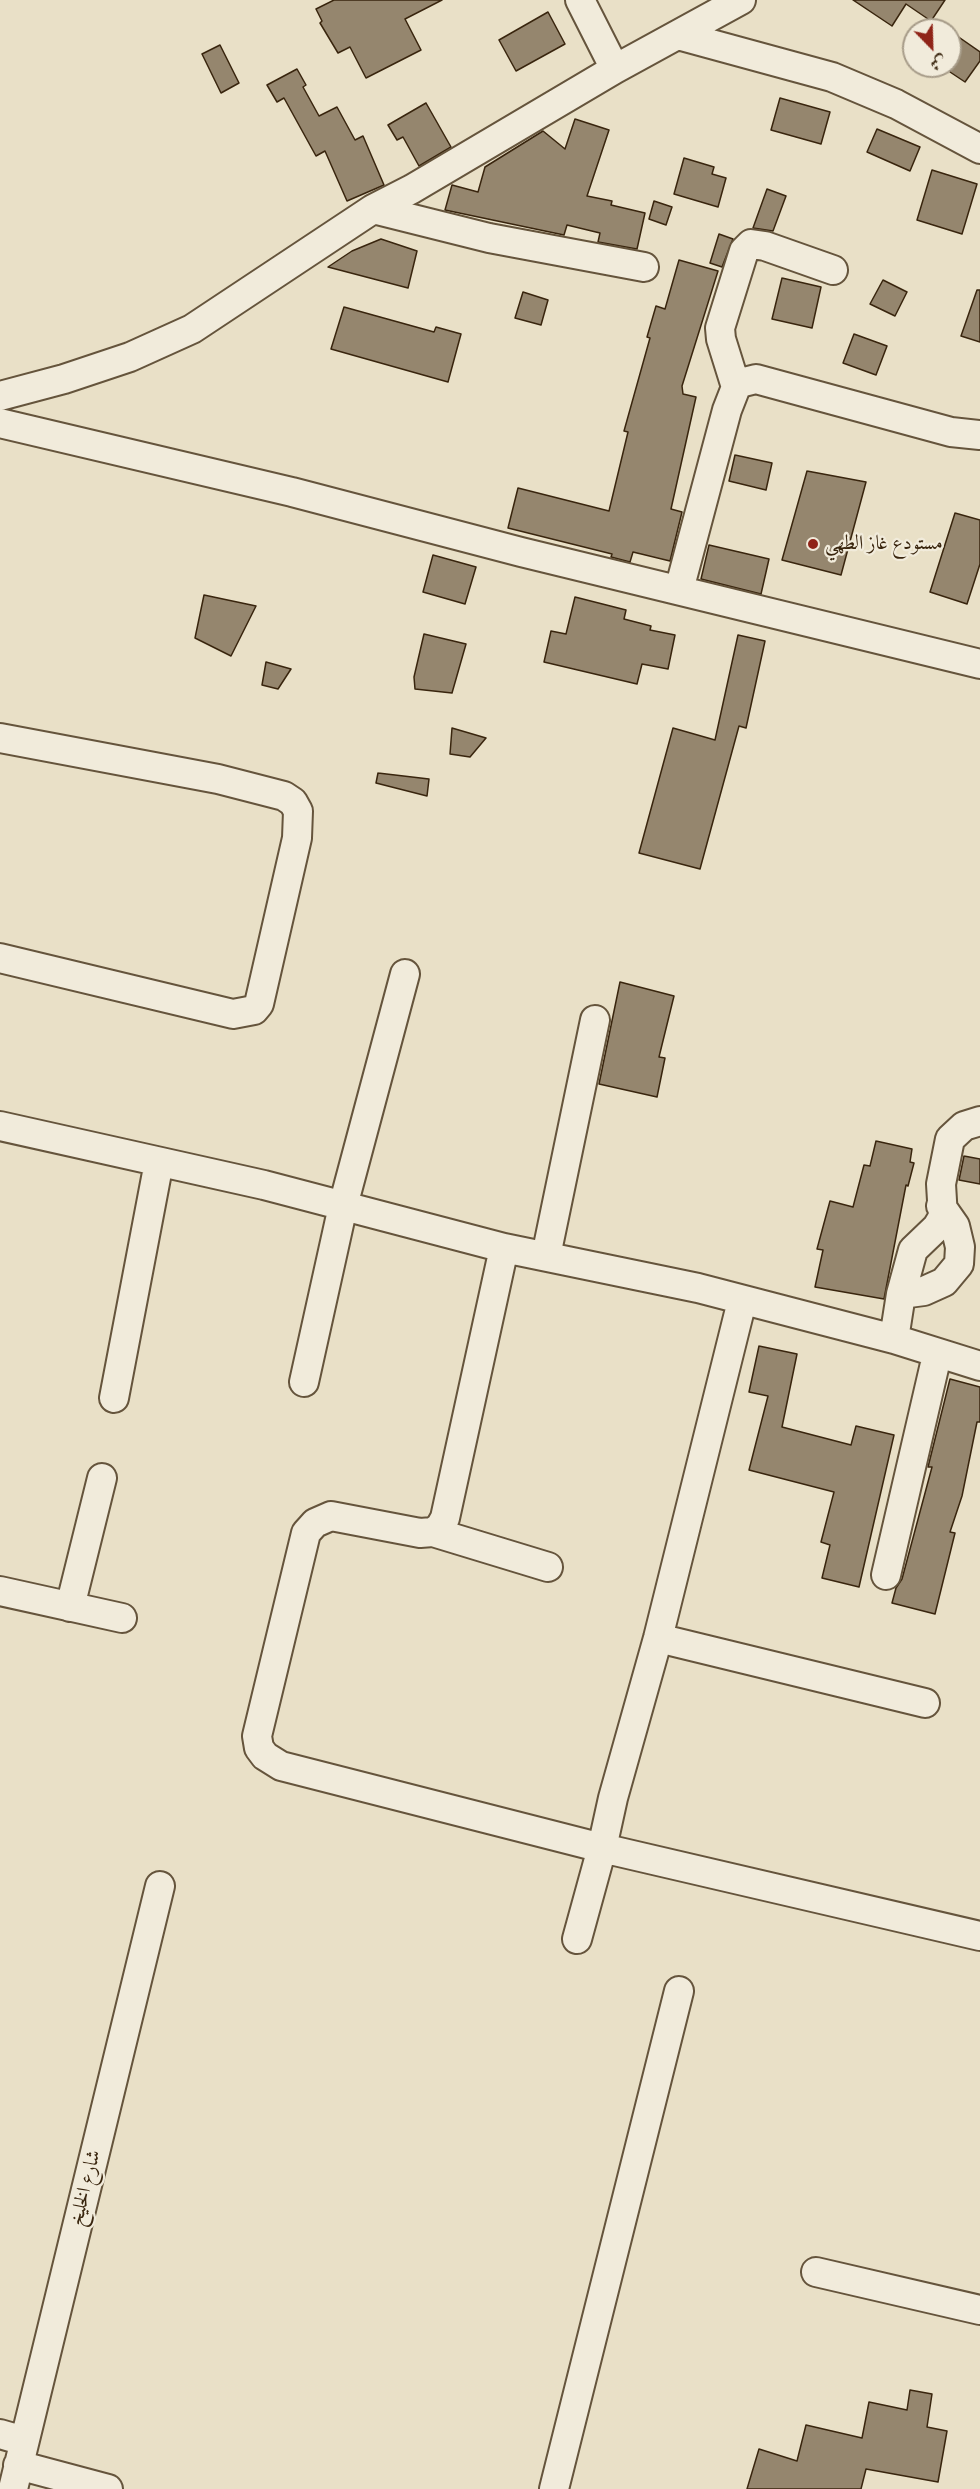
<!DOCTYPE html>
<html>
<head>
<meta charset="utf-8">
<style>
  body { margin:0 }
  #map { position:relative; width:980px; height:2489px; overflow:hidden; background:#e9e0c7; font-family:"Libre Bodoni",Amiri,serif }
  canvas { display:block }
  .north { position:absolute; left:902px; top:18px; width:60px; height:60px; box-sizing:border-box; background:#f1ebdb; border:2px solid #a79c89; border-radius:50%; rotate:157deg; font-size:16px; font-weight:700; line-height:24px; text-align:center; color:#39250e }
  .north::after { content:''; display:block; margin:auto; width:21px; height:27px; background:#8f2418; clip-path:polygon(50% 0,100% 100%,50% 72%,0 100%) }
</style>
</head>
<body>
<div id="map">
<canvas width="980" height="2489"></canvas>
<div class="north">ش</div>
</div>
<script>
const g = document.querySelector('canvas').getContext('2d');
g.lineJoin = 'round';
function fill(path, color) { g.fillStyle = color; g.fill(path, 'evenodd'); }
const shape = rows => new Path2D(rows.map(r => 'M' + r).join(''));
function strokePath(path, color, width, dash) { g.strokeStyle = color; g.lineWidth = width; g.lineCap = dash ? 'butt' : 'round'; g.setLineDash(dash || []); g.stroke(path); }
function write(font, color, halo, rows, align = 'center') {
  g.font = font + ' "Libre Bodoni",Amiri,serif'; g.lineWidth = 4.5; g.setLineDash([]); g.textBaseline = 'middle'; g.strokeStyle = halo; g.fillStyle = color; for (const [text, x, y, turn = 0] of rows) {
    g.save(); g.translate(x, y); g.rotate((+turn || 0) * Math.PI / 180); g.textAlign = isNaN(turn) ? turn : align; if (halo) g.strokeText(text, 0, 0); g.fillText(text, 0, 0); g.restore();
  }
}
const building = shape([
  [334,0,442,0,405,19,421,50,366,78,350,47,338,53,320,23,322,21,316,9,334,0],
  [853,0,945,0,931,21,906,4,892,26,853,0],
  [548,12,565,44,516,71,499,40,548,12],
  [950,31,980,52,980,61,965,82,950,72,950,31],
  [220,45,239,83,221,93,202,54,220,45],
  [297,69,306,85,303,87,319,116,337,107,355,140,363,136,384,185,347,201,325,151,316,156,284,98,277,102,267,85,297,69],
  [780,98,830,112,821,144,771,130,780,98],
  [426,103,451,147,419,166,403,137,397,140,388,125,426,103],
  [575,119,609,130,587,196,612,201,611,205,645,213,637,249,598,242,600,233,567,225,564,235,445,210,452,185,478,192,485,167,543,131,565,149,575,119],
  [877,129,920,147,910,171,867,152,877,129],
  [684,158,714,167,712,174,726,178,718,207,674,194,684,158],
  [932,170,977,184,962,234,917,220,932,170],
  [767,189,786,196,773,231,753,228,767,189],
  [654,201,672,207,666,225,649,219,654,201],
  [719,234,733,239,722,267,710,263,719,234],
  [381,239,417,251,408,288,328,267,352,251,381,239],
  [679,260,718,271,682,386,683,394,696,397,671,509,682,512,670,561,633,552,630,562,611,557,612,554,508,528,518,488,609,511,628,432,624,431,650,338,647,337,656,306,665,309,679,260],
  [782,278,821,287,812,328,772,319,782,278],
  [883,280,907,292,895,316,870,304,883,280],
  [977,290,980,290,980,342,961,336,977,290],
  [523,292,548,300,541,325,515,318,523,292],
  [344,307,434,332,436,327,461,334,448,382,331,349,344,307],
  [854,334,887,346,876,375,843,363,854,334],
  [735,455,772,463,766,490,729,481,735,455],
  [807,471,866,482,841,575,782,560,807,471],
  [955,513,980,520,980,564,967,604,930,592,955,513],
  [709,545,769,559,761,594,701,579,709,545],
  [433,555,476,567,465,604,423,592,433,555],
  [204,595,256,606,231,656,195,638,204,595],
  [575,597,626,610,624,619,651,626,650,630,675,635,668,669,642,664,637,684,544,662,551,631,566,634,575,597],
  [424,634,466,644,452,693,415,689,414,677,424,634],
  [738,635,765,641,746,728,739,726,700,869,639,853,673,728,715,740,738,635],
  [266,662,291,669,278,689,262,685,266,662],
  [452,728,486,738,470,757,450,754,452,728],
  [378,773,429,779,427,796,376,783,378,773],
  [620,982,674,996,659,1057,665,1058,657,1097,599,1084,620,982],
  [876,1141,912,1149,910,1162,914,1163,908,1186,906,1185,884,1299,815,1287,823,1250,817,1249,830,1201,853,1207,864,1165,870,1166,876,1141],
  [964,1156,980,1159,980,1184,959,1180,964,1156],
  [759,1346,797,1354,782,1427,851,1445,856,1426,894,1435,859,1587,822,1578,830,1545,821,1542,834,1492,749,1470,768,1396,749,1392,759,1346],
  [950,1379,980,1387,980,1422,977,1422,962,1496,950,1532,955,1533,935,1614,892,1603,896,1588,902,1579,932,1467,928,1467,950,1379],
  [910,2390,932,2394,927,2427,947,2431,938,2482,866,2469,861,2489,747,2489,759,2449,797,2461,806,2425,862,2438,869,2402,907,2410,910,2390]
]);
const minor = shape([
  [580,0,615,69],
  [678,35,832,77,896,104,980,149],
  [373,209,489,238,644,267],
  [736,387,721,339,720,328,744,251,751,244,765,246,833,270],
  [0,396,64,379,130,357,192,329,373,209,412,189,615,69,741,0],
  [0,423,292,492,521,552,980,664],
  [679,590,727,410,736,387,740,383,756,379,951,432,980,435],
  [0,738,218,779,284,796,293,802,298,811,297,838,259,1004,254,1010,233,1014,0,958],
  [0,1126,264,1185,504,1248,698,1288,894,1339,980,1366],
  [504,1248,445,1518,440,1527,433,1532,420,1533,331,1516,315,1523,306,1533,257,1736,259,1748,265,1756,281,1766,602,1848,613,1798,658,1638,742,1301],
  [546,1256,595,1020],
  [901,1294,924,1291,944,1282,959,1264,960,1247,955,1226,941,1206],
  [894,1339,901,1294,913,1250,937,1227,943,1217,941,1184,950,1139,964,1126,980,1121],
  [304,1382,343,1206,405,974],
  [114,1398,159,1162],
  [433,1532,548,1567],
  [886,1575,937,1355],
  [0,1591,122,1618],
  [70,1607,102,1478],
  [658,1638,925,1703],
  [577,1939,602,1848,980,1936],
  [816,2272,980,2310],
  [0,2434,24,2441],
  [18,2465,108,2489],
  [13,2489,160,1886],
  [554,2489,679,1991]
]);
const markers = [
  [813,544,6,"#8f2418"]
];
const poiNames = [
  ["مستودع غاز الطهي",825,544]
];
const streetNames = [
  ["شارع الخليخ",86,2188,-76]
];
fill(building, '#95866e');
strokePath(building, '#39250e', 1.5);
strokePath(minor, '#65543c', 32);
strokePath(minor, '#f1ebdb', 28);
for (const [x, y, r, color] of markers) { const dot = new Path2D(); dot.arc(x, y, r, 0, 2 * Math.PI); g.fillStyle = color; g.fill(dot); strokePath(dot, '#f1ebdb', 2); }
write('20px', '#39250e', '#f1ebdb', poiNames, 'left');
write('20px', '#39250e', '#f1ebdb', streetNames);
</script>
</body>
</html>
